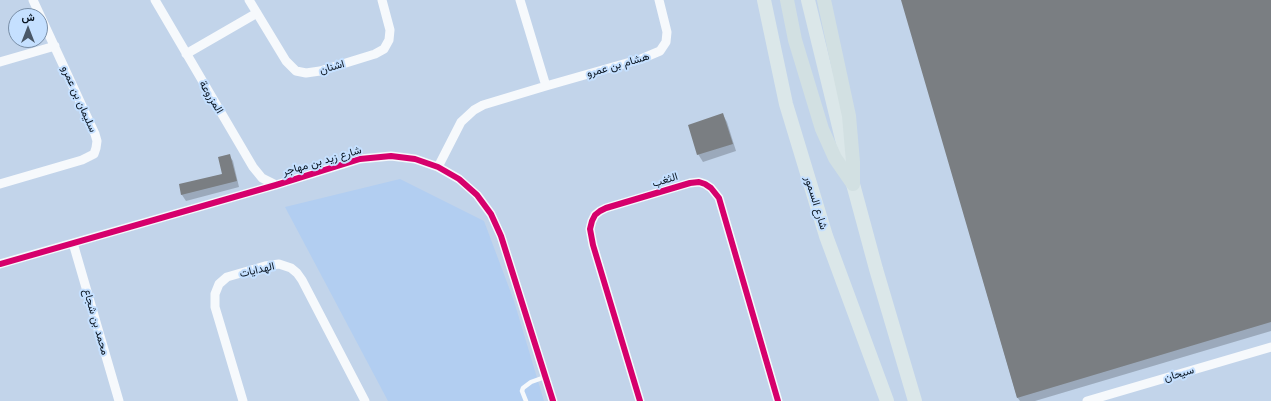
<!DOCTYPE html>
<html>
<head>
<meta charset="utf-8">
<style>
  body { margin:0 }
  #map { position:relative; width:1271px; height:401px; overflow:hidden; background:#c2d4ea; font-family:Inter,Vazirmatn,sans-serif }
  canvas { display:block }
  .north { position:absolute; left:8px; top:8px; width:40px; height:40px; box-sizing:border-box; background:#c5e0ff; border:1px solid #798ea6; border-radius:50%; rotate:0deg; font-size:11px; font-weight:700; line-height:16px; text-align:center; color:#081421 }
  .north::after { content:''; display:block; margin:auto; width:14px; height:18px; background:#495767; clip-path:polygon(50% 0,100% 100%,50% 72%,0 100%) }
</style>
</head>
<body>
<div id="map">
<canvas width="1271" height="401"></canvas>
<div class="north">ش</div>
</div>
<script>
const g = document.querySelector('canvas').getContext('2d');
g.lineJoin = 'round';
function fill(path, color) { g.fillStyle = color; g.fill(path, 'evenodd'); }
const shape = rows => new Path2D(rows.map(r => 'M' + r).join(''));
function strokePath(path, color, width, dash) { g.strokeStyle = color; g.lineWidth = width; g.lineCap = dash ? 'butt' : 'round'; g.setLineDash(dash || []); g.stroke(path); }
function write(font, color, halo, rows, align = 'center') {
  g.font = font + ' Inter,Vazirmatn,sans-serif'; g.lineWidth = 4; g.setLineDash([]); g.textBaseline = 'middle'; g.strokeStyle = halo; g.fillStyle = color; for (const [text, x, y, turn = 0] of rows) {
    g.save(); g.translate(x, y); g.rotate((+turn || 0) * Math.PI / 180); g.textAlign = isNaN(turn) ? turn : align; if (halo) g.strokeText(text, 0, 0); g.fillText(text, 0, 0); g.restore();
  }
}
const built = shape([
  [400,179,484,221,514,301,544,401,388,401,285,207]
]);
const shadow = shape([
  [902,0,1271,0,1271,331,1035,401,1020,401,1017,397],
  [723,115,727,122,736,151,703,162,698,154],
  [229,155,233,161,239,187,186,201,182,195,180,185,224,174]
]);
const building = shape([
  [901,0,1271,0,1271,322,1017,398],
  [723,113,733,144,697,155,688,125],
  [230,154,237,181,181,195,179,184,222,174,218,157]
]);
const service = shape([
  [526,401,522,391,523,388,531,382,545,377]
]);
const minor = shape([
  [155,0,253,167,262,178,276,185],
  [249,0,286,61,296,71,306,73,320,71,375,54,384,49,389,40,390,30,382,0],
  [520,0,546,86],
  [186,54,257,13],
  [0,62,55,46],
  [438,167,461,122,474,110,483,105,546,86,641,59,660,51,666,42,667,32,659,0],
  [0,184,82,160,94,154,96,148,97,141,95,134,33,0],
  [73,243,119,401],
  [0,264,276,185,360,159,391,156,415,159,438,167,459,179,477,195,491,214,501,236,553,401],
  [243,401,218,317,215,307,215,294,219,284,227,277,265,266,279,264,291,268,297,273,302,280,365,401],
  [640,401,593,245,590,229,592,221,595,215,600,211,606,208,690,183,699,182,705,184,711,188,719,198,778,401],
  [1087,401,1271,347]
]);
const primary = shape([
  [764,0,786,104,826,236,887,401],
  [808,0,853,184,876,269,915,401]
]);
const trunk = shape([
  [787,0,795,40,822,129,835,158,853,184],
  [824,0,849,116,853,162,853,184]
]);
const cycleway = shape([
  [0,264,276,185,360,159,391,156,415,159,438,167,459,179,477,195,491,214,501,236,553,401],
  [640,401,593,245,590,229,592,221,595,215,600,211,606,208,690,183,699,182,705,184,711,188,719,198,778,401]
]);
const streetNames = [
  ["هشام بن عمرو",618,65,-16],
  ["اشنان",332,67,-16],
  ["المزروعة",211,97,59],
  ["سليمان بن عمرو",79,99,66],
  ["شارع زيد بن مهاجر",322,161,-16],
  ["الثغب",665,180,-17],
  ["شارع السمور",816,203,73],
  ["الهدايات",257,270,-13],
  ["محمد بن شجاع",96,322,74],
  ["سيحان",1179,374,-16]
];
fill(built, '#b2cef1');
fill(shadow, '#0003');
fill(building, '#7a7e82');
strokePath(service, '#f6f9fc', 4.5);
strokePath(minor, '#f6f9fc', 9);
strokePath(primary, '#dbe7e9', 14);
strokePath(trunk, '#d2e0e2', 14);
strokePath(cycleway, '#d6006c', 6);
write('11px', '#081421', '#c5e0ff', streetNames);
</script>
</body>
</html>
